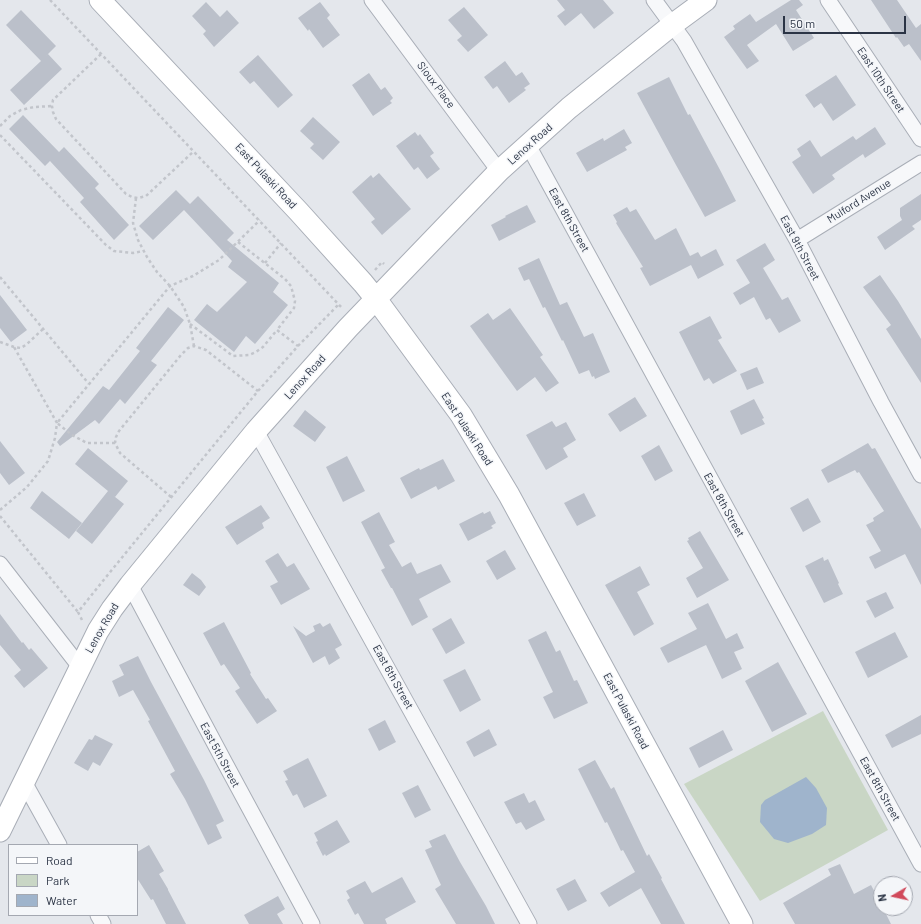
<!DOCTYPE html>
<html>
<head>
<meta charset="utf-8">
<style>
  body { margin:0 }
  #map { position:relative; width:921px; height:924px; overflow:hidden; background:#e4e7ec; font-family:Barlow,sans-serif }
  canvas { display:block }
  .legend { position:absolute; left:8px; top:844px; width:130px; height:72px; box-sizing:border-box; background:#f4f6f9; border:1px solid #a4a8b1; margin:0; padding:5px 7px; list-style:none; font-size:12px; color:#2b3445 }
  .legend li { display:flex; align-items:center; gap:8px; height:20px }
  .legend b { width:20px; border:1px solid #a4a8b1 }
  .north { position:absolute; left:873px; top:876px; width:40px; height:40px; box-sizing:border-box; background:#f4f6f9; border:1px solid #a4a8b1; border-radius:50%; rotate:261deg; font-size:11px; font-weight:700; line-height:16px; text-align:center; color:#2b3445 }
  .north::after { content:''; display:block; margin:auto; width:14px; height:18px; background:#d1495b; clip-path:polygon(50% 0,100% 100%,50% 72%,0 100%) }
  .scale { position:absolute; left:783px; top:16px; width:123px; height:18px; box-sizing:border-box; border:2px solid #2b3445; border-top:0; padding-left:5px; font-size:12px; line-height:14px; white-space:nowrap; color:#2b3445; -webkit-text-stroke:3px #f4f6f9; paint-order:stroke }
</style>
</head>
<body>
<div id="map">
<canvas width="921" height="924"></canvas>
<ul class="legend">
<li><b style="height:5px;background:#fff"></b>Road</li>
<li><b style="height:11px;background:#c9d6c5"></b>Park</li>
<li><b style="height:11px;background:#9fb4cc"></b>Water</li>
</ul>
<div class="north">N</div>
<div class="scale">50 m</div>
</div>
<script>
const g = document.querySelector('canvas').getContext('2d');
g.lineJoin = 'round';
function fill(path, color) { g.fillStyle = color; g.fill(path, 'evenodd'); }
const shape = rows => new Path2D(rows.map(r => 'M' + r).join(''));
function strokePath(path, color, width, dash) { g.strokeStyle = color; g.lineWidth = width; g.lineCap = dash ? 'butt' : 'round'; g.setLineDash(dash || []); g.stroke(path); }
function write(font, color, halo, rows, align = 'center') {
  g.font = font + ' Barlow,sans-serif'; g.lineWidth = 3; g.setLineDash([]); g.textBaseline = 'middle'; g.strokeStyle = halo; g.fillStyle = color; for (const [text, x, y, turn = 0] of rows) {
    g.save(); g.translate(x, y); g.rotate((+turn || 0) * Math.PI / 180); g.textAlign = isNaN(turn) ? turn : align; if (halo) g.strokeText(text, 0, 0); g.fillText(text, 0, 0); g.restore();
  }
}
const green = shape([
  [823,711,888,830,760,901,684,784]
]);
const water = shape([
  [806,777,816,788,827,808,826,825,812,834,788,843,774,839,760,822,761,805,765,800]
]);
const building = shape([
  [557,0,603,0,614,13,594,29,581,13,565,26,557,16,565,10],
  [791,0,799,0,803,5,796,10,814,38,793,51,776,24,747,45,759,61,747,69,724,37,735,29,733,26,750,14,756,22],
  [871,0,897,0,916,28,921,24,921,61,909,44,904,47,897,37,896,38],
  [206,2,220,17,227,10,239,23,214,47,203,34,206,31,192,16],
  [320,2,330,15,327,18,340,35,323,48,309,29,308,31,298,18],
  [464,7,488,35,468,52,457,40,462,36,448,20],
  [21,10,56,46,43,59,48,54,62,69,24,105,10,90,41,61,6,25],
  [258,55,293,95,278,108,254,81,250,84,239,72],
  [505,61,516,76,522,72,530,84,524,88,526,90,509,103,497,86,493,89,484,77],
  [369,73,381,90,385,87,393,98,390,101,392,103,373,116,352,85],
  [836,75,856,105,833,121,821,103,814,108,805,95],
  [669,77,688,115,690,114,719,168,736,201,705,217,676,165,637,93],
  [23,115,59,152,64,147,99,184,95,188,129,225,114,240,80,202,84,198,50,161,45,166,9,129],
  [313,117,340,142,323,160,310,148,314,144,300,131],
  [875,127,886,144,865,158,863,154,832,175,835,179,813,194,792,162,801,156,797,149,810,140,821,157,853,136,856,140],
  [624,129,632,143,625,147,627,150,587,172,576,153,603,138,604,141],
  [415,132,418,136,420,134,434,153,430,156,440,169,427,179,418,167,414,170,396,146],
  [379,173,411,209,382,235,371,222,375,219,352,192,371,175,373,178],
  [176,190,190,204,198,196,234,233,227,240,279,283,273,292,288,305,255,344,246,336,234,352,194,320,207,304,217,312,247,282,228,267,232,261,184,210,153,240,139,226],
  [921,194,921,220,912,226,915,229,885,250,877,237,902,220,900,216,900,208],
  [527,205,536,222,499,241,491,225,506,217,505,216],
  [627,207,630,212,636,209,655,240,676,228,690,256,698,252,701,257,716,249,724,265,698,279,691,265,650,286,640,268,643,267,616,223,617,222,613,215],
  [765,243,775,260,763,268,782,300,788,297,801,321,779,333,770,318,766,320,754,297,740,305,733,293,750,283,736,260],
  [539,258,560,305,567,302,584,337,593,333,610,372,595,379,594,376,592,377,589,370,579,374,563,340,562,341,545,307,543,308,529,279,524,281,518,268],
  [880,275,898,301,921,339,921,383,886,329,891,325,863,287],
  [0,295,27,330,11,342,0,328],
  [168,307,184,320,151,361,157,365,125,404,120,399,99,424,95,420,60,446,57,442,103,386,109,390,140,351,136,348],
  [510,308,543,355,540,357,559,383,546,392,535,377,517,391,470,326,488,313,493,320],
  [710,316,722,338,718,340,737,371,713,384,709,378,704,381,679,332],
  [757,367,764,383,747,390,740,374],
  [635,397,647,416,620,432,608,414],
  [754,399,764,418,762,419,765,424,741,435,730,411],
  [305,410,326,427,315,442,293,426],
  [552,421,556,427,566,422,576,440,563,448,568,457,546,470,526,435],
  [0,441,25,473,9,485,0,473],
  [868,443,872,449,875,448,921,529,921,585,905,554,875,569,869,557,881,551,866,525,874,521,873,518,884,511,859,472,857,473,855,470,828,483,821,470],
  [659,445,673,471,655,481,641,456],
  [88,448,128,481,115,497,110,493,124,504,92,544,76,531,108,491,75,464],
  [347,456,365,491,343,502,326,467],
  [443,459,455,481,438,490,436,486,411,499,400,478,419,468,420,470],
  [42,491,82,523,69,539,30,508],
  [584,493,596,516,577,526,564,503],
  [808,498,821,522,803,532,790,508],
  [261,505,270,518,262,523,264,528,237,545,225,527],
  [490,511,496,523,491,526,493,528,468,541,459,524,483,512,484,514],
  [379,512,395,542,389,545,402,567,411,562,417,574,441,564,451,582,419,599,428,617,412,626,392,588,391,588,381,570,385,568,361,522],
  [700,531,729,580,697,598,686,578,703,568,687,541,689,540,688,538],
  [505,550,516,569,497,580,486,561],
  [278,553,287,567,294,563,310,589,281,605,270,586,278,582,265,561],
  [823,557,824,561,828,559,839,583,838,584,843,594,824,603,805,566],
  [640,566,650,585,637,592,654,624,634,636,605,585],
  [192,573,201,580,206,587,199,596,183,585],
  [886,592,894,608,875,618,866,601],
  [708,603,726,639,737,633,744,648,734,652,742,669,722,679,706,645,668,663,660,648,697,629,688,613],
  [0,614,22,643,23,642,29,650,31,648,48,668,24,688,14,676,21,670,0,645],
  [451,618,465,643,446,654,432,629],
  [224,622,251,673,250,674,266,699,268,698,277,711,257,724,235,691,240,688,224,664,221,666,203,633],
  [320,623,323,627,330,623,342,645,335,649,340,658,329,665,325,656,313,663,293,626,306,636,315,631,313,626],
  [546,631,556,652,560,650,574,681,577,680,588,703,554,719,543,697,553,692,528,640],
  [895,632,908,657,868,678,855,652],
  [138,656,151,682,204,780,224,821,216,825,222,838,208,845,185,799,170,774,175,771,148,721,150,720,133,690,119,697,112,681,124,675,119,665],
  [778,662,807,714,772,732,745,681],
  [465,669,481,700,460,712,443,680],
  [921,715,921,734,892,748,885,735],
  [385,720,396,742,379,751,368,729],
  [489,729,497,745,474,757,466,742],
  [723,730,733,750,699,768,689,748],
  [95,735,113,744,100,766,93,762,88,771,74,763,89,739,92,740],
  [308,758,327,796,304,808,297,794,293,796,285,781,288,780,283,771],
  [595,760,611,789,614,787,647,856,649,854,662,878,661,879,685,924,661,924,641,888,609,907,600,893,635,872,623,850,621,851,607,822,605,823,578,769],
  [418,785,431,810,415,818,402,793],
  [524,793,529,803,535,800,545,820,526,830,521,822,516,824,504,802],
  [337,820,350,842,326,856,325,854,323,856,316,842,318,841,314,833],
  [445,834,460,862,486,906,495,924,456,924,435,889,441,885,425,850,432,847,429,841],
  [149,845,164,871,159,874,168,889,168,890,186,924,166,924,153,899,151,900,137,878,137,852],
  [840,864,854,894,871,885,881,904,881,908,883,908,891,924,795,924,783,903,831,875,828,869],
  [402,877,416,902,385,919,387,924,364,924,358,913,355,915,347,900,350,898,346,891,365,881,372,893],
  [575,879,587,901,568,911,556,889],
  [278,896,285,909,277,914,283,924,249,924,244,915]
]);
const path = shape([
  [50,0,343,309],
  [101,54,53,100,52,106,53,112,56,119,126,194,132,197,138,198,146,196,194,151],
  [0,126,10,116,21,110,34,107,52,106],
  [0,135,106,245,114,251,133,253,143,251],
  [136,198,133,223,138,240,147,257,157,272,170,286,184,307,190,324,194,346],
  [238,242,285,279,291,286,295,301,294,308,277,330],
  [265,263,281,243],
  [375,270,382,262,384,264],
  [0,277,89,384],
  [190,324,233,356,249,355,256,352,263,347,277,330,298,346],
  [0,342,14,347,21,348,27,344,43,329],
  [115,443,87,443,72,435,57,423,170,286,193,276,219,260,260,220],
  [171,497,120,453,115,443,116,437,119,431,181,355,188,348,194,346,206,350,258,391],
  [0,510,27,487,48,461,55,438,57,423,14,347],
  [0,516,78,612],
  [82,620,78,612,102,582,258,391,298,346,339,304]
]);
const street = shape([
  [372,0,499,171],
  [654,0,684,41,797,240,881,402,921,475],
  [828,0,921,139],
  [528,145,921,864],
  [797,240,921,163],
  [256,431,529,924],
  [0,564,80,667],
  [130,585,225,763,312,924],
  [24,782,59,845],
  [98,915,103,924]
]);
const secondary = shape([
  [100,0,299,212,363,283,376,299,461,415,509,495,742,924],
  [0,831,98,631,112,609,130,585,256,431,348,328,499,171,569,108,672,25,706,0]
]);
const streetNames = [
  ["East 10th Street",881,80,56],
  ["Sioux Place",436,85,53],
  ["Lenox Road",530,144,-42],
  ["East Pulaski Road",266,176,47],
  ["Mulford Avenue",859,201,-32],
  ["East 8th Street",569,220,61],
  ["East 9th Street",800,248,62],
  ["Lenox Road",305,377,-48],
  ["East Pulaski Road",467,429,57],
  ["East 8th Street",724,505,61],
  ["Lenox Road",102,628,-60],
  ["East 6th Street",393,677,61],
  ["East Pulaski Road",626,711,62],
  ["East 5th Street",220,755,62],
  ["East 8th Street",880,789,61]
];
fill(green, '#c9d6c5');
fill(water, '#9fb4cc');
fill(building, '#bbc0ca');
strokePath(street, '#a9aeb7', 17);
strokePath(secondary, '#a9aeb7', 23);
strokePath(path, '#c2c5cb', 2.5, [3, 3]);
strokePath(street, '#f7f8fa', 15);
strokePath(secondary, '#fff', 21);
write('11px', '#2b3445', '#f4f6f9', streetNames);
</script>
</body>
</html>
